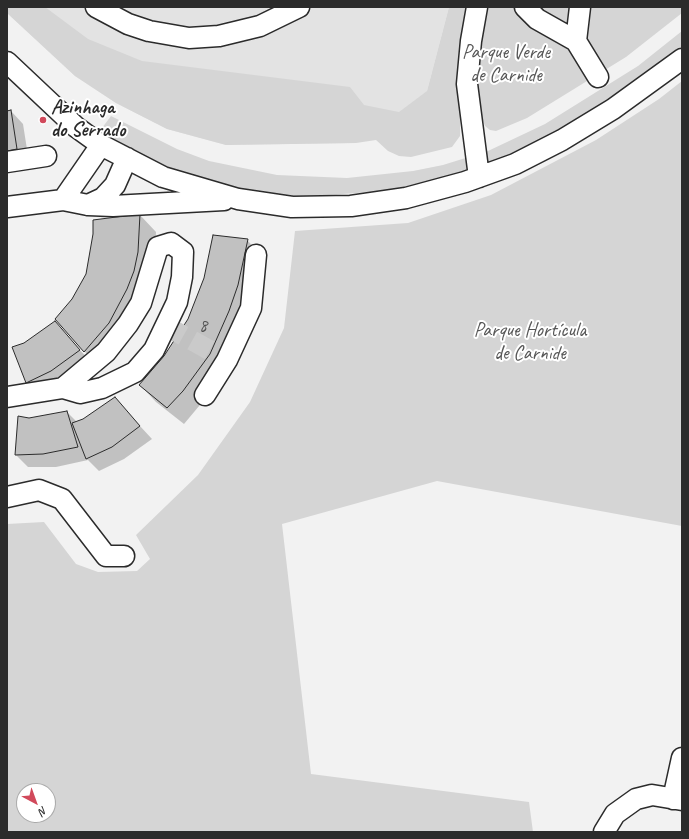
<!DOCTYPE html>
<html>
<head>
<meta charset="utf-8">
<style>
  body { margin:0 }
  #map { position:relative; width:689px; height:839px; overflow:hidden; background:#f2f2f2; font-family:Caveat,sans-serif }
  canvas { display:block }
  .frame { position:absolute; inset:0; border:8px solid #2b2b2b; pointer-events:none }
  .north { position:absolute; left:16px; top:783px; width:40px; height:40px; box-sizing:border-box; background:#fff; border:1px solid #aaa; border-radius:50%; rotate:139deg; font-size:11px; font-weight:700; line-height:16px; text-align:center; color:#2b2b2b }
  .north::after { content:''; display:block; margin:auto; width:14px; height:18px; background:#d1495b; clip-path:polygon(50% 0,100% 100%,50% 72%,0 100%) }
</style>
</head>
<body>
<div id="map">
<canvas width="689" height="839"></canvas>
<div class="frame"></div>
<div class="north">N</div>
</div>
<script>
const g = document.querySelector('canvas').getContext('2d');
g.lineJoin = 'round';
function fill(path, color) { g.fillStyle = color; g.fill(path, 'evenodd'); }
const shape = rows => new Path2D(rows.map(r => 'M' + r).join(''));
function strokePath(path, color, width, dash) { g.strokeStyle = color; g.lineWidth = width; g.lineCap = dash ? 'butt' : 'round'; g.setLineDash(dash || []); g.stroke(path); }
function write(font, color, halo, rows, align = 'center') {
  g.font = font + ' Caveat,sans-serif'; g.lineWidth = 4; g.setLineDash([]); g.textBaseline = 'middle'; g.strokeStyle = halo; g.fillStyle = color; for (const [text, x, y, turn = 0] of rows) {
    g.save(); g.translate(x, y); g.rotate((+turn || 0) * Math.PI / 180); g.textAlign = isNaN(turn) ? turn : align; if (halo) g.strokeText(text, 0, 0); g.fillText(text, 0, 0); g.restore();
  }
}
const built = shape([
  [7,7,449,7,427,91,422,102,356,143,226,145,167,129,116,103,75,76,7,13]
]);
const green = shape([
  [7,7,45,7,88,39,142,61,350,87,364,105,399,112,427,91,449,7,682,7,682,13,626,57,527,118,496,131,490,130,485,126,481,116,460,118,460,136,452,147,411,157,399,156,388,151,376,140,356,143,226,145,167,129,116,103,75,76,7,13],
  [682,31,682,48,669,59,615,98,557,132,511,156,465,173,385,191,300,197,264,194,226,187,187,175,142,156,99,132,111,116,177,149,209,161,277,175,347,178,413,171,443,165,488,151,545,124,638,66],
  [682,81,682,526,437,481,282,524,311,774,529,802,533,832,7,832,7,524,44,522,76,564,98,572,137,571,150,559,136,535,198,475,250,402,284,328,295,231,408,223,491,195,596,140,659,99],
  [24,791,48,791,48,815,24,815]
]);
const shadow = shape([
  [11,111,23,124,29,162,7,165,7,112],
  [140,215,156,232,154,269,101,367,84,351],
  [247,240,263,257,215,387,184,424,156,402,140,385,165,357],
  [55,323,92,363,39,395,27,383,14,347,24,344],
  [115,399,152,439,124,459,99,471,88,460,56,467,28,467,16,455,29,419,67,412,77,422,84,420]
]);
const building = shape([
  [11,110,17,149,7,151,7,111,11,110],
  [140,214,138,252,134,271,127,289,109,323,84,352,55,319,72,299,86,274,93,234,93,220,140,214],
  [213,235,248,239,238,285,229,311,210,354,183,391,167,408,139,385,164,356,188,319,204,278,213,235],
  [55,321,80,350,51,371,26,383,12,347,24,343,55,321],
  [115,397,140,426,112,447,86,459,72,423,83,419,115,397],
  [67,411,78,447,43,454,15,455,18,416,29,418,67,411]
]);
const minorTunnel = shape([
  [166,326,227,360]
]);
const minor = shape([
  [96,7,128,24,149,31,189,38,219,36,260,26,299,7],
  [477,7,471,41,467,84,479,177],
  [525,7,537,19,576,41,580,7],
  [576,41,598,77],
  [7,62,76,127,101,145,163,177,238,199,292,207,351,206,406,198,465,182,515,164,562,140,613,109,682,59],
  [7,162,46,156],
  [63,200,101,145],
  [88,205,103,198,115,185,127,158],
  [7,207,63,200,88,205,113,206,224,200],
  [205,395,227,360,251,308,256,255],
  [7,397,63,388,80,393,102,388,135,372,154,350,177,302,182,277,183,252,171,243,158,247,141,303,128,324,106,352,63,388],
  [7,497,39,490,62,499,106,556,124,556],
  [673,799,682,758],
  [604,832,615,814,636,799,652,795,682,800]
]);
const markers = [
  [43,120,4,"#d1495b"]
];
const numberNames = [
  ["8",203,326]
];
const parkNames = [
  ["Parque Verde",506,53],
  ["de Carnide",506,76],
  ["Parque Hortícula",530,331],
  ["de Carnide",530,354]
];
const poiNames = [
  ["Azinhaga",51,108],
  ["do Serrado",51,131]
];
fill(built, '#e3e3e3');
fill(green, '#d5d5d5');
fill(shadow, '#0003');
fill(building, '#c1c1c1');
strokePath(building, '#2b2b2b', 1);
strokePath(minorTunnel, '#cacaca', 20, [20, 10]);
strokePath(minor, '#2b2b2b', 23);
strokePath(minor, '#fff', 20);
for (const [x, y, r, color] of markers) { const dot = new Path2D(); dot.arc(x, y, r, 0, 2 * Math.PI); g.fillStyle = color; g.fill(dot); strokePath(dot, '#fff', 1.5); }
write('18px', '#505050', null, numberNames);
write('20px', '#565656', '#fff', parkNames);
write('bold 20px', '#2b2b2b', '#fff', poiNames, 'left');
</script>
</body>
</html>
